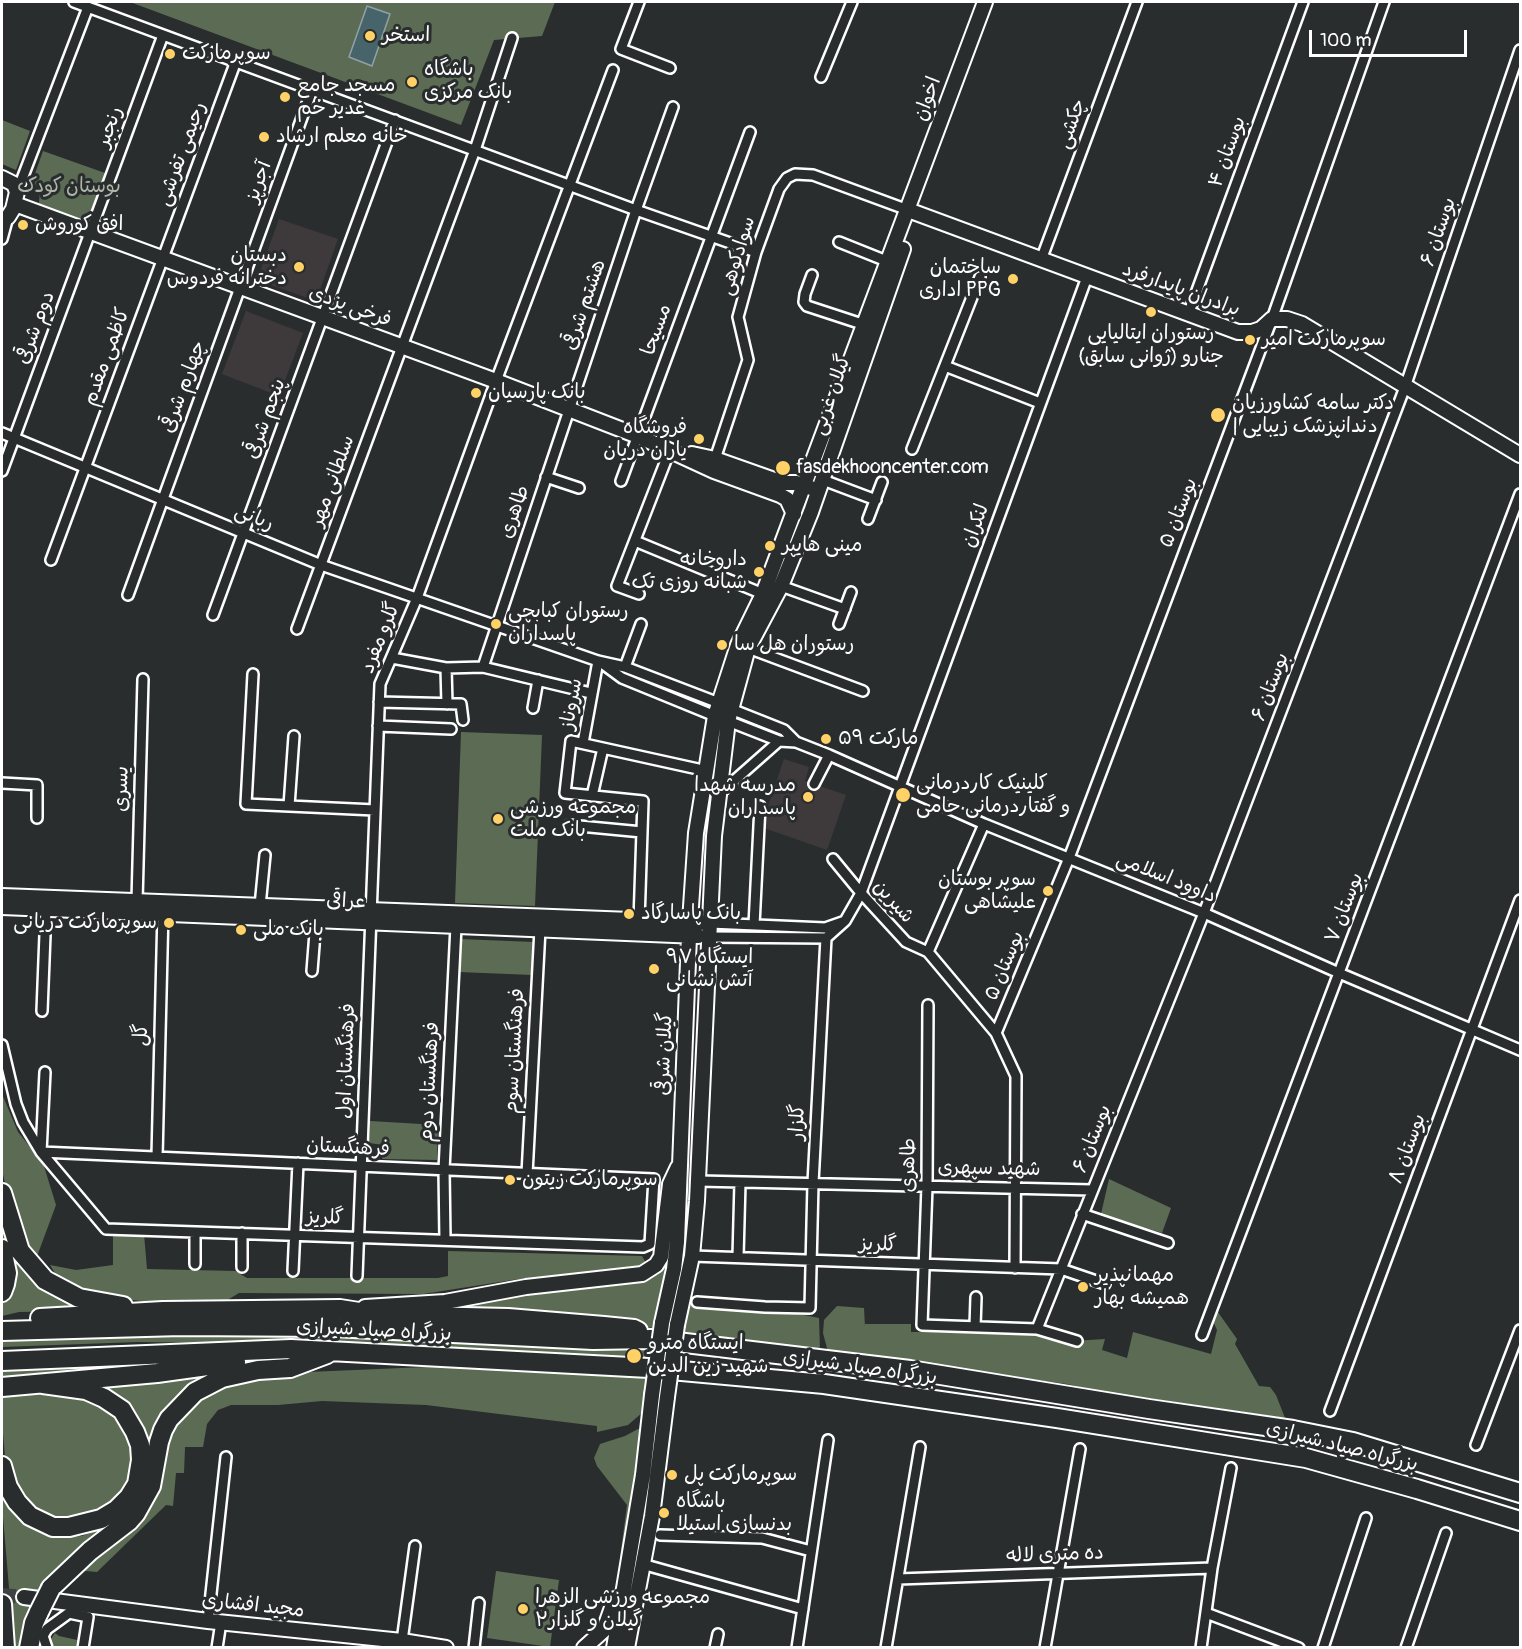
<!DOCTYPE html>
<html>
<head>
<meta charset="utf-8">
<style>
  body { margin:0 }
  #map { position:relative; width:1522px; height:1649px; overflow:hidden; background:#2a2d2e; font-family:Pangolin,sans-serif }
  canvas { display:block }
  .frame { position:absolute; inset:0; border:3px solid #fff; pointer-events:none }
  .scale { position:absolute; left:1309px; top:30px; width:158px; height:27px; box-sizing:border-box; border:3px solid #fff; border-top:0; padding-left:8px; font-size:18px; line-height:21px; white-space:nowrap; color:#fff; -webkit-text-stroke:4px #2a2d2e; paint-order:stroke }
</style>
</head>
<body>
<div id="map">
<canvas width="1522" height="1649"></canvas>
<div class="frame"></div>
<div class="scale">100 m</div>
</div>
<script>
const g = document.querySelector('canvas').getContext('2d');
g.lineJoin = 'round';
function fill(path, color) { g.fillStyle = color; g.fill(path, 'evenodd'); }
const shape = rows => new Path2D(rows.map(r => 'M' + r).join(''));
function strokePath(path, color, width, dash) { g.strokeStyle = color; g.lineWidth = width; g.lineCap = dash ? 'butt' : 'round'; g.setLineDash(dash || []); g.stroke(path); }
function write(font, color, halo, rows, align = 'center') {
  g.font = font + ' Pangolin,"Playpen Sans Arabic",sans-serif'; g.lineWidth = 6; g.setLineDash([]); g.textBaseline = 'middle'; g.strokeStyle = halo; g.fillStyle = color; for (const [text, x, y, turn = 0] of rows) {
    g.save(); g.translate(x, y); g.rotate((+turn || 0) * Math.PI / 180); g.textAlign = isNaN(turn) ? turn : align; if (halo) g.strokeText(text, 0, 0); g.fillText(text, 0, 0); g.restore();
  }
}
const built = shape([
  [279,219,338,239,316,301,257,280],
  [246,311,303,333,279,396,222,374],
  [784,759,809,767,805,781,846,795,827,850,761,827]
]);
const green = shape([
  [130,2,555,2,542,36,494,40,461,125],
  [2,120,30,131,16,170,2,164],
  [43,151,105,173,88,221,39,204,40,189,32,182],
  [461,732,542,735,535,906,455,903],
  [460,939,534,942,533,975,459,972],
  [2,1085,2,1094,18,1132,43,1163,56,1205,36,1259,36,1267,10,1205,2,1170],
  [370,1121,438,1125,437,1160,382,1159,383,1145,369,1143],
  [1109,1179,1171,1208,1162,1233,1101,1214],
  [674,1183,671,1255,659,1329,641,1326,411,1309,651,1273],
  [2,1212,7,1233,79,1303,77,1311,19,1312,2,1316,5,1249,2,1233],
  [113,1232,144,1234,147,1269,235,1271,247,1278,438,1278,448,1276,448,1251,642,1256,646,1263,644,1268,519,1279,423,1294,239,1293,219,1305,169,1304,95,1296,58,1278,50,1265,76,1270,113,1265],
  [688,1302,788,1312,819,1318,820,1351,682,1335],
  [837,1306,864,1308,865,1327,865,1324,911,1324,911,1332,973,1332,1039,1335,1074,1341,1105,1339,1102,1350,1127,1358,1133,1332,1211,1354,1217,1330,1213,1321,1215,1308,1237,1339,1235,1344,1259,1386,1270,1387,1276,1395,1285,1418,1099,1391,1067,1384,828,1352,823,1333,824,1320],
  [181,1334,366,1338,657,1349,655,1359,510,1352,235,1343,137,1342,2,1347,2,1338],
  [81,1366,162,1367,2,1383,2,1369],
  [449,1366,653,1376,643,1412,628,1425,597,1432,597,1426,426,1405,322,1401,278,1405,231,1405,218,1410,207,1424,203,1447,185,1447,184,1473,176,1473,173,1506,166,1505,97,1572,74,1570,112,1539,165,1437,198,1395,261,1374],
  [229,1367,190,1389,145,1490,79,1556,26,1647,14,1647,2,1505,2,1481,50,1534,63,1537,82,1536,100,1529,114,1520,125,1509,143,1440,89,1387],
  [66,1390,110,1405,133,1443,132,1472,118,1500,101,1512,57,1520,42,1514,22,1498,6,1468,2,1422,2,1392],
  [638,1429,641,1429,644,1433,623,1561,620,1558,627,1505,597,1466,594,1458,600,1444,625,1436],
  [496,1571,559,1580,550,1647,487,1638],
  [55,1633,59,1636,77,1640,76,1647,54,1647,51,1639]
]);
const water = shape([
  [367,6,390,14,372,66,349,57,367,6]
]);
const secondaryTunnel = shape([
  [2,1595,24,1597]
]);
const street = shape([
  [74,2,636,210,756,252],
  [639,2,621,49,670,68],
  [821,77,852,2],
  [17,192,88,7],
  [2,239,8,217],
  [839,242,889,262],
  [1041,260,1137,2],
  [812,275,805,294,804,302,807,306,865,325],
  [1188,315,1303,2],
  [945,366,1040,403],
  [2,433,321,565,598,661,625,667,719,703],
  [912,449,980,277],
  [715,459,748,360,738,317,756,252,779,189,787,178,795,174,813,175,908,210],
  [2,471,163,35],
  [546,477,579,488],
  [823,480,876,500],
  [621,481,750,132],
  [868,519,882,482],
  [635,541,763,594],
  [51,560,236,61],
  [781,586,845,609],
  [639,594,617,586,670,450],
  [128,595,312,90],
  [213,615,395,120],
  [839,624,851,592],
  [297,629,475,150,512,38],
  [748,648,863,691],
  [392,658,446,668,483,667,591,693],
  [603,664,622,678,715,716],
  [483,667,636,210,673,107],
  [625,667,641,624],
  [446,668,447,704],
  [253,674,246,804,375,810],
  [379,702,461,704,463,720],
  [533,708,538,680],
  [731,709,784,730,796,742],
  [728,721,779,741,796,742,829,755,984,824,1204,913,1339,973,1520,1050],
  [378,726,451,729],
  [583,743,598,661],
  [2,783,37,785,37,818],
  [814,784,829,755],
  [719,794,779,741],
  [592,796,603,748],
  [289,806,294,736],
  [569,825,642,832],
  [833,859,861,893,906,942,928,952,996,1033,1016,1076,1015,1268],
  [137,901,143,679],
  [260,906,265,855],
  [639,921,643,801,565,793,571,741,707,771],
  [845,921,861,893,1087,277],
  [754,925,760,806],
  [709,937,826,938,845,921,825,928,710,923],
  [928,952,984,824],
  [312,971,316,920],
  [928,1005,927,1186,922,1325,1037,1329,1077,1341],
  [42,1011,46,909],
  [996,1033,1069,858,1272,319,1384,2],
  [2,1045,16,1104,23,1122,41,1152,106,1229,643,1247,650,1244,654,1179,41,1152],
  [41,1152,45,1072],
  [157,1157,163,911],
  [527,1174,540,929],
  [699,1181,1092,1190],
  [1082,1214,1168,1243],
  [445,1240,444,1170,456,926],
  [692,1256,1061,1269,1105,1284],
  [738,1257,740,1182],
  [195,1264,195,1232],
  [242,1267,242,1233],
  [293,1271,298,1163],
  [357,1276,380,684,417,598,496,381,613,70],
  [697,1302,765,1307,810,1308,813,1183,826,938],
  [975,1327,976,1297],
  [1037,1329,1204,913,1405,387,1520,50],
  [1202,1335,1520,494],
  [1330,1411,1520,900],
  [1476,1445,1520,1330],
  [660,1535,762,1538,811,1551],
  [642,1564,803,1609],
  [898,1579,1212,1568],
  [1206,1613,1299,1648],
  [208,1621,226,1457],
  [402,1641,415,1546],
  [47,1648,43,1636,47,1629,69,1613,88,1617,83,1648],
  [217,1648,221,1622],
  [474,1648,479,1603],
  [715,1648,718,1634],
  [797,1648,828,1440],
  [886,1648,920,1447],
  [1045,1648,1080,1449],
  [1201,1648,1212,1568,1231,1468],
  [1323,1648,1366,1518],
  [1406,1648,1446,1533]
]);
const secondary = shape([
  [2,178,14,184,17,192,13,209,8,217,2,219],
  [15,204,496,381,638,436,714,471,780,495,787,499,794,514],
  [908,210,1238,332,1252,332,1261,329,1272,319,1287,319,1302,324,1520,455],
  [692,454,715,459,783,483,797,483,811,488],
  [2,896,710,923],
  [2,907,698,936],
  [365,1307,445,1302,526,1287,642,1274,656,1265,661,1257,670,1184,678,1167],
  [662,1323,674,1269,677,1242,689,936,696,833,715,716,738,645,763,594,985,2],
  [677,1325,692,1256,697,1201,714,836,728,721,748,648,781,586,811,512,903,249],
  [24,1597,208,1621,402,1641,446,1648],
  [584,1648,604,1630,615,1599],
  [614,1648,643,1475,652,1395],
  [627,1648,652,1516,667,1397]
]);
const highway = shape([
  [2,1193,20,1251,45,1280,79,1298,123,1306],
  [2,1249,7,1273,5,1284,2,1292],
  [40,1318,163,1311,340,1309,378,1315,508,1318,604,1326,634,1329,638,1331],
  [2,1331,181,1326,333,1327,593,1340,652,1339,910,1370,1149,1409,1293,1430,1353,1442,1520,1493],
  [2,1361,291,1349,649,1368,824,1384,1057,1418,1306,1458,1417,1489,1520,1521],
  [2,1387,157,1373,236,1362],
  [2,1466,8,1487,17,1502,30,1516,53,1527,69,1527,101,1519,116,1510,129,1497,137,1484,141,1460,140,1445,135,1432,122,1410,104,1398,86,1390,43,1384],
  [51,1588,90,1551,129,1521,136,1513,151,1486,159,1442,163,1430,169,1419,195,1392,222,1378,258,1370,290,1368,327,1354],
  [2,1604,5,1648],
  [29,1648,34,1623,39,1612]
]);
const secondaryBridge = shape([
  [652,1395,662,1323],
  [667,1397,677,1325]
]);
const highwayBridge = shape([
  [39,1612,51,1588]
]);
const markers = [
  [370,36,6,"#ffd166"],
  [170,54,6,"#ffd166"],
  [412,82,6,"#ffd166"],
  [285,97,6,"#ffd166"],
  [264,137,6,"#ffd166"],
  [23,225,6,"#ffd166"],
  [299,267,6,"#ffd166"],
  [1013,279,6,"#ffd166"],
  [1151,312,6,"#ffd166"],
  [1250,340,6,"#ffd166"],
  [476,393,6,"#ffd166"],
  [1218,415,8,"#ffd166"],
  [699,439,6,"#ffd166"],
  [783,468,8,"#ffd166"],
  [770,546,6,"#ffd166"],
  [759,572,6,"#ffd166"],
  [496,624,6,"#ffd166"],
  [722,645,6,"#ffd166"],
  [826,739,6,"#ffd166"],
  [903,795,8,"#ffd166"],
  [808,797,6,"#ffd166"],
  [498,819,6,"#ffd166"],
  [1048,891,6,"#ffd166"],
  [629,914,6,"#ffd166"],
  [169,923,6,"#ffd166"],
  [241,930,6,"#ffd166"],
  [654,969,6,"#ffd166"],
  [510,1180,6,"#ffd166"],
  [1083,1287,6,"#ffd166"],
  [634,1356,8,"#ffd166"],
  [672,1475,6,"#ffd166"],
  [664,1513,6,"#ffd166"],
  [523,1609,6,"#ffd166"]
];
const poiNames = [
  ["استخر",382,36],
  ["سوپرمارکت",182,54],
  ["باشگاه",424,70],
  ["بانک مرکزی",424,93],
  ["مسجد جامع",297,86],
  ["غدیر خم",297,109],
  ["خانه معلم ارشاد",276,137],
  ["افق کوروش",35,225],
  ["دبستان",287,256,"right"],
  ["دخترانه فردوس",287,279,"right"],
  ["ساختمان",1001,268,"right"],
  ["اداری PPG",1001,291,"right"],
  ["رستوران ایتالیایی",1151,334,"center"],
  ["جنارو (ژوانی سابق)",1151,357,"center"],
  ["سوپرمارکت امیر",1262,340],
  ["بانک پارسیان",488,393],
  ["دکتر سامه کشاورزیان",1232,404],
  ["| دندانپزشک زیبایی",1232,427],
  ["فروشگاه",687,428,"right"],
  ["یاران دریان",687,451,"right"],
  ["fasdekhooncenter.com",796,468],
  ["مینی هایپر",782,546],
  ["داروخانه",747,560,"right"],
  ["شبانه روزی تک",747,583,"right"],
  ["رستوران کبابچی",508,612],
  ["پاسداران",508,635],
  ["رستوران هل سا",734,645],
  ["مارکت ۵۹",838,739],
  ["کلینیک کاردرمانی",916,784],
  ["و گفتاردرمانی حامی",916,807],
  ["مدرسه شهدا",796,786,"right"],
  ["پاسداران",796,809,"right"],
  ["مجموعه ورزشی",510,808],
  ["بانک ملت",510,831],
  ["سوپر بوستان",1036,880,"right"],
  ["علیشاهی",1036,903,"right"],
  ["بانک پاسارگاد",641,914],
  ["سوپرمارکت دریانی",157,923,"right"],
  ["بانک ملی",253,930],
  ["ایستگاه ۹۷",666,958],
  ["آتش نشانی",666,981],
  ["سوپرمارکت زیتون",522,1180],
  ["مهمانپذیر",1095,1276],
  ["همیشه بهار",1095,1299],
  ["ایستگاه مترو",648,1344],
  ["شهید زین الدین",648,1367],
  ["سوپرمارکت پل",684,1475],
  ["باشگاه",676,1502],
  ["بدنسازی استیلا",676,1525],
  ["مجموعه ورزشی الزهرا",535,1598],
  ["گیلان و گلزار۲",535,1621]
];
const streetNames = [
  ["اخوان",928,99,-70],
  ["چکشی",1072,124,-70],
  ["رنجبر",110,127,-70],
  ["بوستان ۴",1228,152,-70],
  ["رحیمی تفرشی",182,154,-70],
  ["آجرپز",259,182,-70],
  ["بوستان ۶",1439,232,-71],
  ["سوادکوهی",738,256,-73],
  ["برادران پایدارفرد",1181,290,20],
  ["هشتم شرقی",585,305,-71],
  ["فرخی یزدی",350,307,20],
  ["دوم شرقی",36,328,-69],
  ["مسیحا",657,330,-70],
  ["کاظمی مقدم",107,357,-70],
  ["چهارم شرقی",184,387,-70],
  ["گیلان غربی",832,395,-71],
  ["پنجم شرقی",266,419,-70],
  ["سلطانی مهر",333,481,-70],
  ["طاهری",515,512,-71],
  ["بوستان ۵",1179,513,-69],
  ["ربانی",254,518,22],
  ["لنکران",976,526,-70],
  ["گلرو مفرد",381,638,-68],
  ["بوستان ۶",1271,687,-69],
  ["سروناز",572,704,-80],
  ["یسری",122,789,-88],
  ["داوود اسلامی",1166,878,22],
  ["عراقی",346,902,2],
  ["شیرین",893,902,48],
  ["بوستان ۷",1345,908,-69],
  ["بوستان ۵",1005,966,-67],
  ["گل",142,1035,-89],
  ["فرهنگستان سوم",515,1051,-87],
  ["گیلان شرقی",665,1054,-88],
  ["فرهنگستان اول",347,1061,-88],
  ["فرهنگستان دوم",430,1082,-87],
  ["گلزار",798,1122,-87],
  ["بوستان ۶",1093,1139,-68],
  ["فرهنگستان",348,1148,3],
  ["بوستان ۸",1408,1149,-70],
  ["طاهری",909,1165,-89],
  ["شهید سپهری",989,1169,1],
  ["گلریز",325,1218,2],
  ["گلریز",878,1245,2],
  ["بزرگراه صیاد شیرازی",374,1331,3],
  ["بزرگراه صیاد شیرازی",860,1368,8],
  ["بزرگراه صیاد شیرازی",1342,1447,14],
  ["ده متری لاله",1055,1555,-2],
  ["مجید افشاری",253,1606,6]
];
const parkNames = [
  ["بوستان کودک",69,187]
];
fill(built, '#3e3a3b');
fill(green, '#5c6c54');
fill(water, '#47646b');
strokePath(water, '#91a2a6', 1.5);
strokePath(secondaryTunnel, '#3f4243', 14, [14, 7]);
strokePath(street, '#fff', 14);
strokePath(secondary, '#fff', 18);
strokePath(highway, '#fff', 22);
strokePath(street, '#2a2d2e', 9);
strokePath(secondary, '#2a2d2e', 14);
strokePath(highway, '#2a2d2e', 18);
strokePath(secondaryBridge, '#fff', 18, []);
strokePath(highwayBridge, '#fff', 22, []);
strokePath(secondaryBridge, '#2a2d2e', 14);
strokePath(highwayBridge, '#2a2d2e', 18);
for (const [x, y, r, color] of markers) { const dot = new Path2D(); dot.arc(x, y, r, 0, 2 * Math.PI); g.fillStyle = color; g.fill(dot); strokePath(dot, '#2a2d2e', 2); }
write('20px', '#fff', '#2a2d2e', poiNames, 'left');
write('20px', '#fff', '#2a2d2e', streetNames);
write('20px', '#aeb6aa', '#2a2d2e', parkNames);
</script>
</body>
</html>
